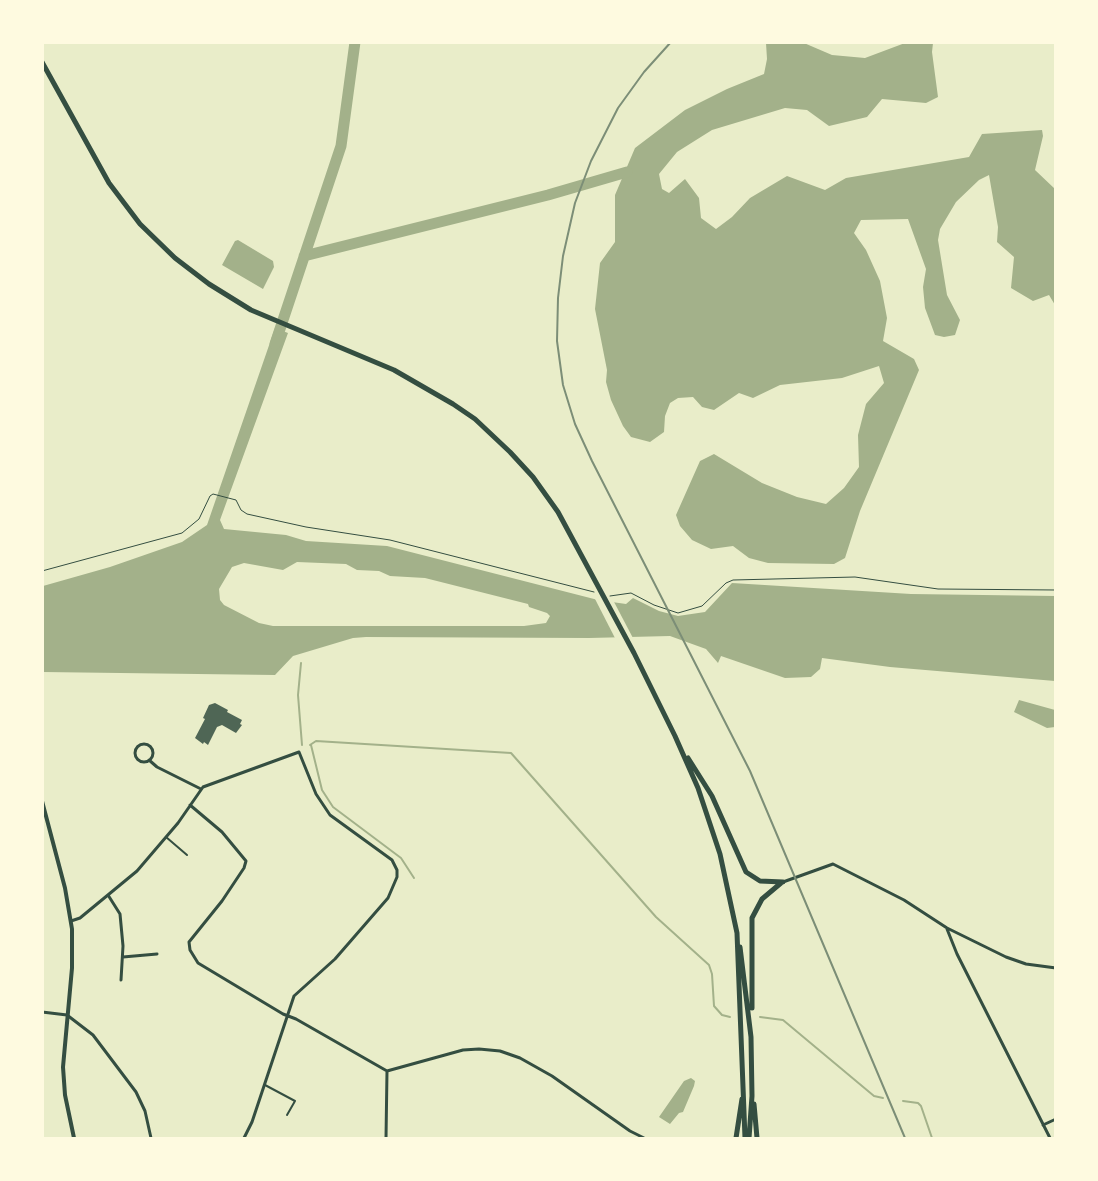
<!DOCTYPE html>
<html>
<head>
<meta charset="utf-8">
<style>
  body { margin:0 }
  #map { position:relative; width:1098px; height:1181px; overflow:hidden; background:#e9edc9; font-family:Manrope,sans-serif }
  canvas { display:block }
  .frame { position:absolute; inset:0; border:44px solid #fefae0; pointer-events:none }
</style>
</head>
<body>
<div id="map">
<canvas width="1098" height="1181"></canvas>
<div class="frame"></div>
</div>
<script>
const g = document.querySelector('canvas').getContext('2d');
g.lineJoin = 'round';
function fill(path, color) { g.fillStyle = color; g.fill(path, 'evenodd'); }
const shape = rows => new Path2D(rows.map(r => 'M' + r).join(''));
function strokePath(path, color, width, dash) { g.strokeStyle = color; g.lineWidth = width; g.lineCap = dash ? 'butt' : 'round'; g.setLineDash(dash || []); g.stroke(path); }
const water = shape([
  [766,43,804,43,832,55,865,58,905,43,933,43,932,52,938,97,926,103,882,99,867,117,829,126,807,110,785,108,712,130,677,152,659,174,662,189,669,193,685,179,699,198,701,218,716,229,732,217,750,198,787,176,825,190,846,178,969,157,982,134,1042,130,1043,136,1035,170,1055,189,1055,305,1049,295,1033,301,1011,288,1014,257,997,242,998,227,989,175,979,180,956,202,940,229,938,240,947,295,960,320,955,335,944,337,935,335,925,308,923,287,926,269,908,219,861,220,854,233,866,250,880,281,887,318,883,341,914,359,919,370,860,511,845,558,834,564,768,563,749,558,733,546,711,549,692,540,680,526,676,515,700,461,714,454,762,483,797,497,826,504,844,488,859,467,858,435,866,404,884,383,879,366,842,378,780,385,753,398,739,393,714,410,702,407,693,397,678,398,670,403,665,416,664,432,650,442,631,437,623,426,611,400,606,382,607,370,595,309,600,263,615,242,615,195,635,148,685,110,727,89,764,74,767,59],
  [238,240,273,261,274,267,263,289,222,265,235,241],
  [275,328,288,333,220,520,224,529,286,535,306,541,387,546,598,600,626,604,633,598,659,611,678,616,705,612,732,583,911,594,1055,596,1055,681,890,667,822,658,820,669,811,677,785,678,721,656,718,663,706,649,670,636,589,638,366,637,353,638,293,656,275,675,43,672,43,586,110,567,182,542,207,525],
  [297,562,346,564,357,570,379,571,390,576,425,578,528,604,529,607,547,613,550,616,546,623,524,626,273,626,259,623,224,605,220,600,219,589,232,567,244,563,283,570],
  [1019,700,1055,710,1055,727,1047,728,1014,712],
  [691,1078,695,1081,694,1086,683,1112,679,1113,670,1124,659,1117,684,1081]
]);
const pier = shape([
  [594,597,613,600,634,640,616,640]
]);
const stream = shape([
  [301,663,298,695,302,745],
  [310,745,316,741,511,753,656,917,709,965,712,974,714,1006,722,1015,730,1017],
  [311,745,322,790,333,807,401,858,414,878],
  [760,1017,783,1020,874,1096,883,1098],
  [903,1101,918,1103,921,1106,932,1138]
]);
const river = shape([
  [304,256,548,195,627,172],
  [275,344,341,146,355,42]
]);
const building = shape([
  [215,703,228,710,227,712,242,720,240,724,242,725,236,733,222,725,217,727,208,745,204,742,203,744,195,738,205,719,203,718,209,705]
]);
const path = shape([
  [42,571,182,533,199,519,210,496,213,494,236,500,241,510,247,514,306,527,390,540,594,592],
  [610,596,631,593,654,605,678,613,702,606,726,583,733,580,855,577,938,589,1056,590]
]);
const service = shape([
  [166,837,187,855],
  [265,1085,295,1101,287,1115]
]);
const minor = shape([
  '135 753a9 9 0 1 1 18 0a9 9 0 1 1-18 0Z',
  [149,760,157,767,201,789],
  [190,805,222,832,246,861,244,868,222,901,189,942,190,950,198,963,283,1014,296,1019,387,1071],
  [783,882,833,864,904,900,947,928,1006,957,1026,964,1056,968],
  [108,895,120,914,123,946,121,980],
  [71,921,80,918,137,871,178,823,203,787,299,752,316,794,330,815,392,860,397,870,397,877,388,898,335,959,294,996,252,1122,244,1138],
  [947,929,957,954,1050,1138],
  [123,957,157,954],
  [42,1012,67,1015,93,1035,136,1092,145,1111,151,1138],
  [387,1071,463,1050,479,1049,500,1051,520,1058,552,1076,630,1131,644,1138],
  [1043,1125,1056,1119],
  [386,1138,387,1071]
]);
const tertiary = shape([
  [42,801,65,888,72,929,72,968,63,1067,65,1095,74,1138]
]);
const primary = shape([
  [42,62,109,183,140,224,175,258,209,284,251,310,394,370,453,404,475,419,510,452,533,477,558,512,634,653,675,736,698,788,720,854,737,933,745,1138],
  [688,758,712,796,746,872,760,881,783,882],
  [740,947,751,1037,752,1096,749,1138],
  [752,1008,752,918,762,899,781,883],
  [754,1104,757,1138],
  [736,1138,742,1099]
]);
const rail = shape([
  [671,42,644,72,618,108,591,161,575,203,563,256,558,298,557,341,563,385,575,424,592,461,750,771,905,1138]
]);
fill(water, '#a3b18a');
fill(pier, '#e9edc9');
strokePath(stream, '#a3b18a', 2);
strokePath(river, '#a3b18a', 11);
fill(building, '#4f6655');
strokePath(path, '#344e41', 1);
strokePath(service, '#344e41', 2);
strokePath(minor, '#344e41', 3);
strokePath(tertiary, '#344e41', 4);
strokePath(primary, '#344e41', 5);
strokePath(rail, '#7c8e77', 2);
</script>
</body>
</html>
